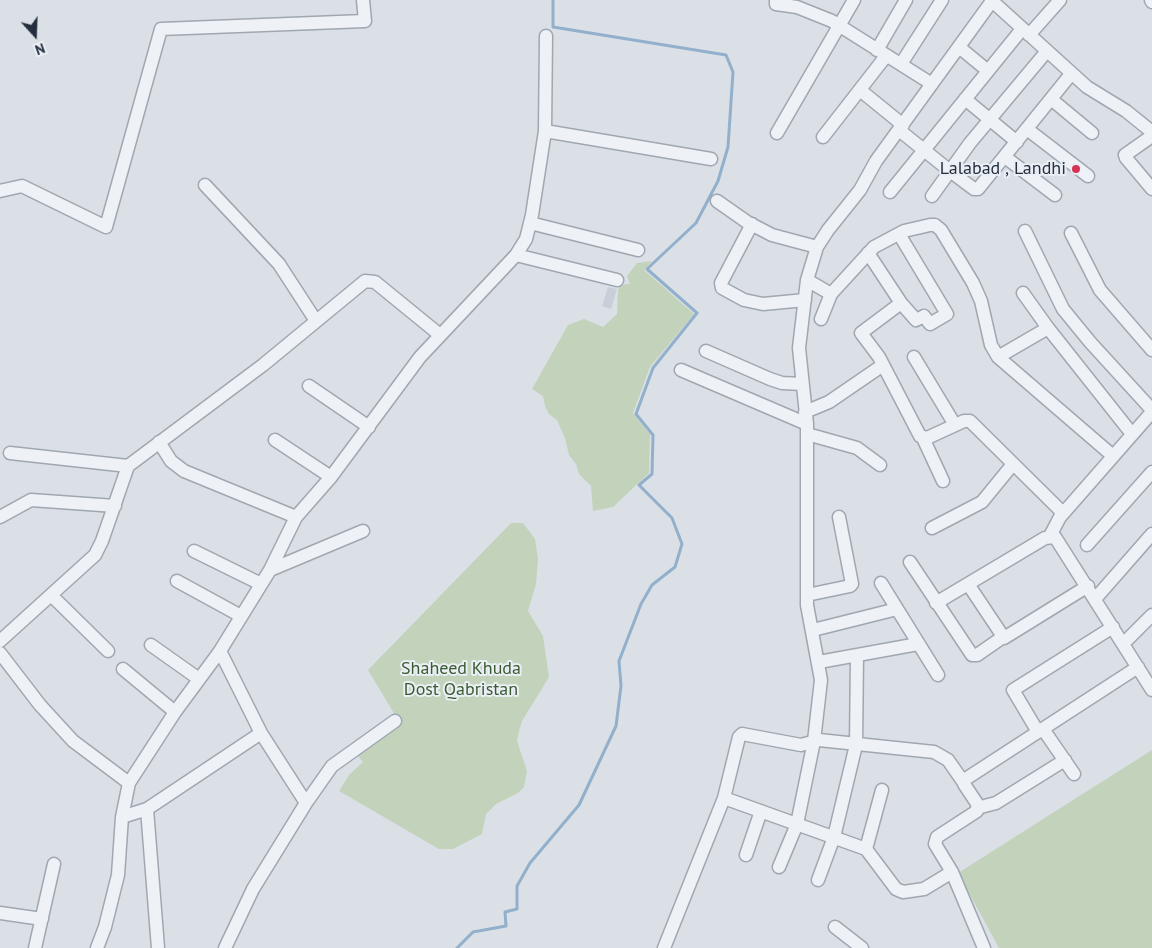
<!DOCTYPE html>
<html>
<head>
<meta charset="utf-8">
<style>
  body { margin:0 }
  #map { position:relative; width:1152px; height:948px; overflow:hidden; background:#dbe0e7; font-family:"PT Sans",sans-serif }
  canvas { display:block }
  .north { position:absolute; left:10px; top:10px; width:50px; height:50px; -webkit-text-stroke:4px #eaeff5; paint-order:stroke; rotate:160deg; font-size:14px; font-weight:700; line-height:20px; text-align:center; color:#242f3e }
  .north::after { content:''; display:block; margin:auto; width:18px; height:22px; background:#242f3e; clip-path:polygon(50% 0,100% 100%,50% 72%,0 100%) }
</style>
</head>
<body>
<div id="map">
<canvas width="1152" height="948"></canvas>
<div class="north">N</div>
</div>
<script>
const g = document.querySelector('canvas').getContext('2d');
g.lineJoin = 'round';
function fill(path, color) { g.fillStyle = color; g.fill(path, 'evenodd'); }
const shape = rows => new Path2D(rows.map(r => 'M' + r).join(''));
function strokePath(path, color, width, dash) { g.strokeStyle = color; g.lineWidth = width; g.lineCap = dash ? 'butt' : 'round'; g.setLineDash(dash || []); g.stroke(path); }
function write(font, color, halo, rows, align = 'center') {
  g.font = font + ' "PT Sans",sans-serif'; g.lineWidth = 4; g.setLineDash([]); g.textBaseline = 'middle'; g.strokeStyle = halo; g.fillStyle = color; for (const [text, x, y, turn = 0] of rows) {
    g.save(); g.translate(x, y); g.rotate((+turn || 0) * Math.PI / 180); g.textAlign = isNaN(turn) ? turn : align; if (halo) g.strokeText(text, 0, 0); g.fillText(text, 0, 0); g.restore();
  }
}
const built = shape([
  [608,287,617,289,611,309,602,306]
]);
const green = shape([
  [652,261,644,270,694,314,650,367,633,413,650,434,649,473,613,507,593,511,591,486,579,474,576,464,569,455,565,438,557,420,549,414,545,406,543,396,532,389,568,325,584,319,603,327,617,314,618,290,620,285,630,284,627,276,637,263],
  [511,523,523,523,535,539,538,559,536,584,528,611,543,636,549,677,522,721,519,731,517,741,527,771,524,787,518,793,496,804,486,814,482,834,453,849,439,849,339,791,349,775,363,762,358,756,401,725,368,670],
  [1152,750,1152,948,999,948,958,873]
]);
const stream = shape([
  [457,948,473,932,506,926,505,912,517,909,517,886,530,863,579,805,616,726,621,686,619,661,641,604,652,585,675,567,682,544,672,518,639,485,652,474,653,435,636,414,653,368,697,313,647,269,696,223,718,181,728,147,733,72,726,55,553,27,553,0]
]);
const minor = shape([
  [776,0,776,4,797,7,832,21,932,84],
  [991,0,1087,87,1126,111,1152,132],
  [1151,0,1152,2],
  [1029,35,1060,0],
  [959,47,988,71],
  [877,50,906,0],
  [901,64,942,0],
  [860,90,903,125],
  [965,99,1017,142],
  [1051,99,1092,133],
  [1027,129,1088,176],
  [899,130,950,171,974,189,978,189,1071,74],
  [545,131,711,159],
  [777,133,854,0],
  [1152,136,1125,155,1126,158,1152,189],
  [823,137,886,56],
  [1005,157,1055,195],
  [205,185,279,264,316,321],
  [0,191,22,186,106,227,161,29,365,21,363,0],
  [890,192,1022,29],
  [932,196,970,143,1047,51],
  [717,201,747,222,772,235,817,247],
  [530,223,638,250],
  [752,224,721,283,722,288,744,300,763,304,805,300],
  [1025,231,1063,309,1090,342,1152,410],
  [1071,233,1100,290,1152,350],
  [899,234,947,314,930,324,924,316,916,320,901,303],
  [868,253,901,303,861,333,879,357,920,436,927,438,964,421,970,421,1063,513],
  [516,255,617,280],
  [807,280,831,294],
  [1023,293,1048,328,1132,434],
  [821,319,831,294,874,247,904,231,930,225,935,225,941,230,973,283,981,301,991,345,998,357,1113,456],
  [706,351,770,379,782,383,802,384],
  [914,357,955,425],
  [998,357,1048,328],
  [681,370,807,424],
  [309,386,369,427],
  [805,412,829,402,883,365],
  [807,434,857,448,880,465],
  [923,438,943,481],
  [275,440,331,477],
  [159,442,171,461,184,471,296,517],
  [10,453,128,466],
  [0,517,31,500,115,506],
  [932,528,982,502,1013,464],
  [1050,536,1060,517,1152,412],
  [1087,545,1152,472],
  [194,551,261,584],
  [910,562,972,655,977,655,1003,637],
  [270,570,363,531],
  [177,581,241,616],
  [881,583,938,675],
  [968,584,1004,638,1088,586],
  [51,595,108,651],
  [807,595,850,586,852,584,839,517],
  [1095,599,1152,534],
  [936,603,1045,538,1055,537,1152,690],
  [813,630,897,609],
  [0,641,95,555,102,541,128,466,263,365,365,281,375,282,440,335],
  [1123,644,1152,615],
  [151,645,199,679],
  [220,651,261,733,306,803],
  [0,653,40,705,73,741,129,783],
  [819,662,918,644],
  [123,669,175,712],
  [1043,729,1074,774],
  [1038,732,1013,690,1113,627],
  [724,798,866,849,896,889,903,892,924,889,952,872],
  [977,808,996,803,1065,760],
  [147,809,158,948],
  [122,817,147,809,261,733],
  [866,849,882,790],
  [746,855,761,811],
  [779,867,797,824,814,741,821,680,807,605,807,424,799,348,807,280,817,247,828,230,860,190,876,161,992,1],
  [818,880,834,837,856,745,857,655],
  [0,913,42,919],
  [835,927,862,948],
  [35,948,54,864],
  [97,948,105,927,118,875,122,817,129,783,175,712,220,651,270,570,296,517,331,477,420,357,516,255,526,239,532,215,545,131,546,36],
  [225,948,253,889,306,803,332,766,395,721],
  [664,948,724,798,739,737,742,734,801,745,819,740,934,752,948,760,964,783],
  [984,948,952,872,935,844,937,837,977,811,978,805,964,784,964,780,1138,667]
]);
const markers = [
  [1076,169,5,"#d83355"]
];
const poiNames = [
  ["Lalabad , Landhi",1066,169]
];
const parkNames = [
  ["Shaheed Khuda",461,669],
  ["Dost Qabristan",461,690]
];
fill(built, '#c9cfd9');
fill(green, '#c2d2bb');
strokePath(stream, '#92b0cb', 3);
strokePath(minor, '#a0a7b1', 15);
strokePath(minor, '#eef1f5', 12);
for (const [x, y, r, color] of markers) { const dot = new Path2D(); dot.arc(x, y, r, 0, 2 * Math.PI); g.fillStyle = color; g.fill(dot); strokePath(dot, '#eaeff5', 2); }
write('18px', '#242f3e', '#eaeff5', poiNames, 'right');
write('18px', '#3a5b30', '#eaeff5', parkNames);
</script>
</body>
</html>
